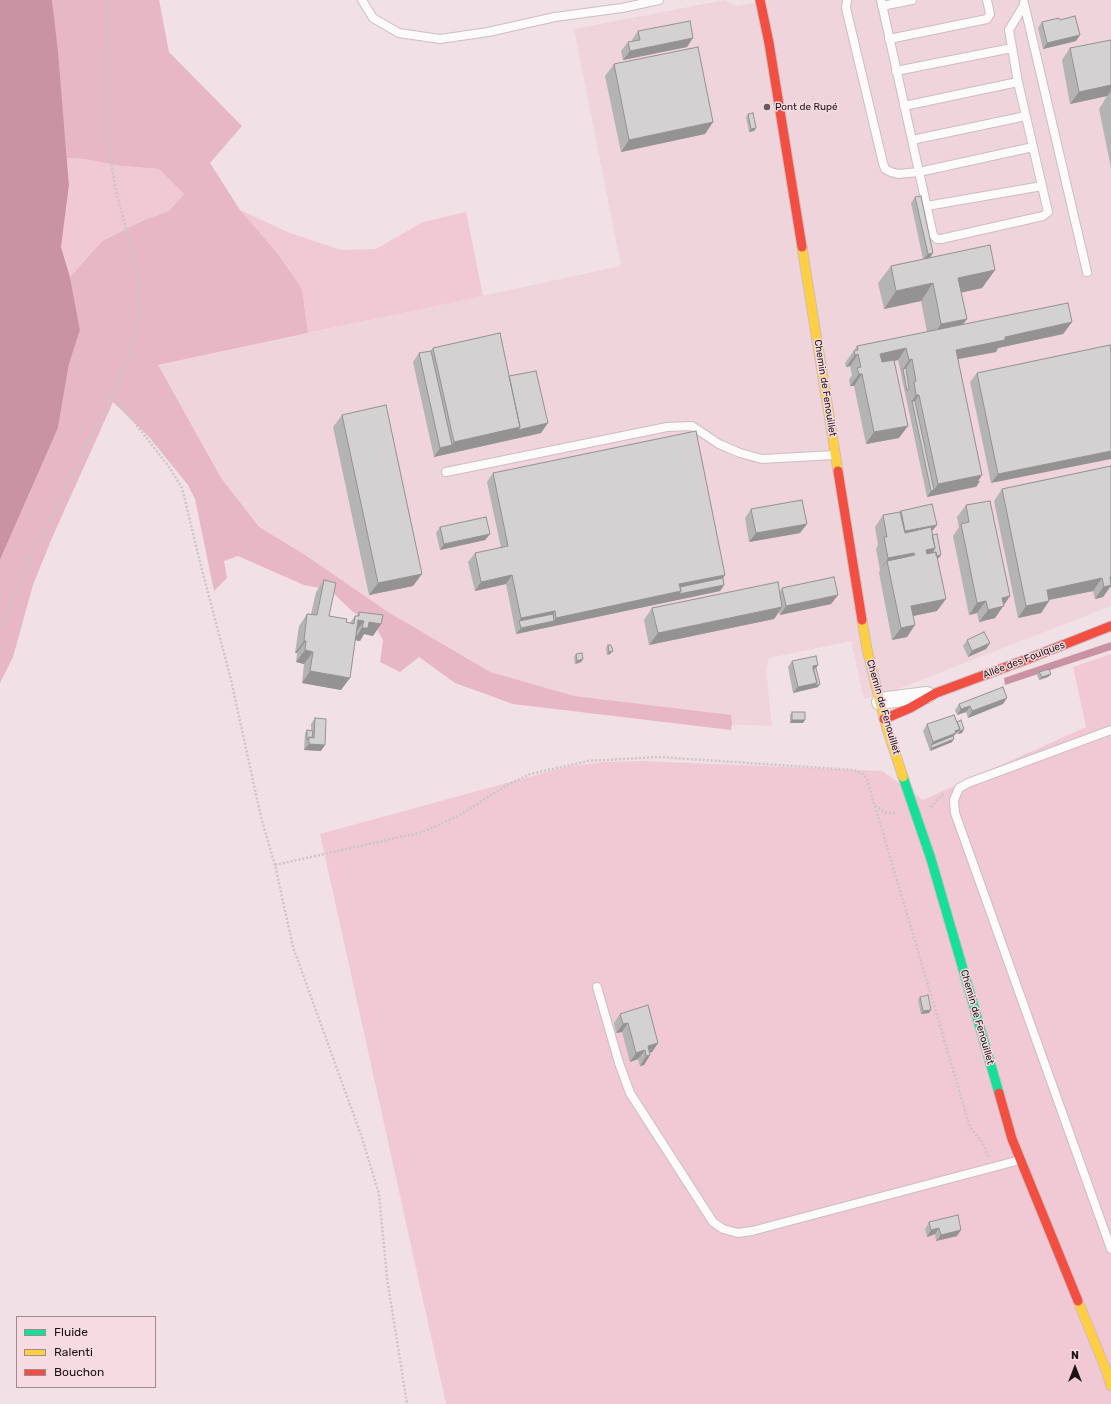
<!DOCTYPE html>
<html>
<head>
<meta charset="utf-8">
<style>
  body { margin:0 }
  #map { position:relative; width:1111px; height:1404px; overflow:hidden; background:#f1e1e6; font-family:Rubik,sans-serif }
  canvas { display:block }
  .legend { position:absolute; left:16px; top:1316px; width:140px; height:72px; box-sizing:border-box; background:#f7dbe2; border:1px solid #9f8b90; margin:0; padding:5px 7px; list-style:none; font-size:12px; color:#1b1214 }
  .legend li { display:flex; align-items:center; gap:8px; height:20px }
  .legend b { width:20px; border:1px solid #9f8b90 }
  .north { position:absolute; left:1055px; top:1348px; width:40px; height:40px; -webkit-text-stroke:3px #f7dbe2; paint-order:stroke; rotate:0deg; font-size:11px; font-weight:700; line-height:16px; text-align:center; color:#1b1214 }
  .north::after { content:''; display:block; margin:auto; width:14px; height:18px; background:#1b1214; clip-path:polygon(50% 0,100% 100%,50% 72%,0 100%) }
</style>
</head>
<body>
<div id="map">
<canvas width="1111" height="1404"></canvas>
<ul class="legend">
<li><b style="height:5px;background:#16e098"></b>Fluide</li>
<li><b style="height:5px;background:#ffcf43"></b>Ralenti</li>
<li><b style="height:5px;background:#f24e42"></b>Bouchon</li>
</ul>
<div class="north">N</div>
</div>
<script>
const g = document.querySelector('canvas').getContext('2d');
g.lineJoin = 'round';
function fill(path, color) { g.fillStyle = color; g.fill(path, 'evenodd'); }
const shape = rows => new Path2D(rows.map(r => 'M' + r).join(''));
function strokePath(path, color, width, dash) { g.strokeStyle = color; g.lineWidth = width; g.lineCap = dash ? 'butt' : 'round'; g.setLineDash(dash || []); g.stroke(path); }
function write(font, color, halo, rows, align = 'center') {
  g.font = font + ' Rubik,sans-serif'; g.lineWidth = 3; g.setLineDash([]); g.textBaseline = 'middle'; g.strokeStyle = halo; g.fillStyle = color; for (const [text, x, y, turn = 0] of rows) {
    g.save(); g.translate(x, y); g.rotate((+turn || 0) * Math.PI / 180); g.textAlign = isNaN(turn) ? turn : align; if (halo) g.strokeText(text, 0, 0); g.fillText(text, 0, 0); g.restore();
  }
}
const built = shape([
  [725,0,737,6,768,0,1111,0,1111,606,898,689,864,699,851,641,769,658,766,669,772,726,692,723,490,692,206,504,128,372,621,266,574,29]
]);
const green = shape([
  [67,158,84,159,121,166,159,169,184,194,169,211,144,220,102,241,70,277,61,247,69,185],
  [240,210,290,233,341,250,376,249,423,222,466,212,483,296,308,333,302,289],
  [1111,654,1111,1404,446,1404,320,834,565,767,603,762,642,761,882,771,923,800,1086,727,1073,667]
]);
const forest = shape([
  [52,0,159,0,169,52,242,126,210,163,240,210,277,253,302,289,308,333,158,365,221,478,259,527,305,555,388,612,490,672,574,696,731,715,732,724,731,730,513,704,455,683,419,657,400,672,380,662,383,640,375,626,353,612,330,590,304,585,238,556,224,561,227,578,214,591,195,499,188,485,149,437,113,402,52,538,33,585,13,657,0,683,0,560,58,428,69,364,80,330,70,277,102,241,144,220,169,211,184,194,159,169,121,166,84,159,67,158]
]);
const water = shape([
  [0,0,52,0,58,52,69,185,61,247,70,277,80,330,69,364,58,428,0,560],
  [1111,642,1111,650,1005,685,1004,678]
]);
const path = shape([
  [111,395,115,397,169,467,182,488,200,562,231,680,261,817,275,865,293,947,362,1138,379,1194,387,1278,407,1404],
  [0,629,30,559,115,388,128,358,137,326,140,310,139,292,135,268,129,240,116,191,109,149,107,0],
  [875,806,970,1127,982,1142,989,1158],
  [931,807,944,793],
  [275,865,423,832,458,816,507,785,530,774,588,761,658,757,854,770,863,774,867,779,874,805,886,813,897,813]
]);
const lane = shape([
  [362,0,373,18,399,33,440,39,488,32,555,17,622,8,659,0],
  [847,0,846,8,883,163,885,169,891,172,898,174,919,172,1033,147],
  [881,0,933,235,937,239,941,239,1043,216,1048,212,1018,82,1009,30,1024,5],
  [1024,3,1087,272],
  [882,6,912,0],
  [889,39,987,19,990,14,987,0],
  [896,71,1012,48],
  [904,106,1018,82],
  [912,140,1026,116],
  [927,206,1042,186],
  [446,472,667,427,692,426,719,444,740,453,762,459,834,455],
  [1111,730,968,783,959,788,954,800,955,813,1111,1249],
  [597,987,619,1063,630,1093,713,1222,723,1229,738,1233,752,1231,1020,1160]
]);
const street = shape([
  [880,702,887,700,927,695]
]);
const fast = shape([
  [903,777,931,859,999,1093]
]);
const slow = shape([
  [802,247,838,471],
  [862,620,867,649,880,702,888,732,903,777],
  [1078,1301,1106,1370,1111,1386]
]);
const jam = shape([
  [760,0,769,43,802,247],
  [838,471,862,620],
  [884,719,910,708,936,693,1025,660,1111,626],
  [999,1093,1012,1139,1078,1301]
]);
const wall = shape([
  [1060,20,1076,41,1043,49,1038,28,1042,22],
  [638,31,687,47,623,60,621,51,628,42,632,41,632,40],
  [1111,40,1111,168,1099,109,1107,96,1070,104,1062,60,1070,48],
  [614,64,713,122,705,134,621,152,605,76],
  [748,114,756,128,754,131,749,132,746,117],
  [915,197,933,253,930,257,995,270,982,288,961,292,967,319,963,324,1072,322,1063,334,998,348,996,352,958,359,982,475,980,478,976,487,927,497,898,360,894,361,899,438,866,444,854,386,850,386,849,380,852,375,850,366,846,367,845,363,857,346,927,332,921,301,884,309,878,283,891,266,923,259,911,203],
  [1110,345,991,483,970,382,977,373],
  [433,348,509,376,541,433,434,457,413,362,419,353,431,351],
  [342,415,413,586,369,595,333,427],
  [1111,466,1110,587,1103,597,1095,599,1093,591,1049,600,1049,601,1041,613,1018,618,994,501,1002,489],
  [493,473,723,578,724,585,720,591,516,634,506,584,475,591,468,562,475,553,501,548,487,482],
  [966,505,1010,596,995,618,979,622,977,613,969,615,953,536,959,527,957,517],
  [751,509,800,533,749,542,745,518],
  [901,511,937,525,932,531,931,531,939,558,937,558,937,611,913,616,907,637,892,640,879,573,880,570,876,549,878,545,875,527,883,515,900,512],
  [440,527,490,534,485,540,440,550,436,533],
  [324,580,329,616,350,623,355,616,357,616,359,612,373,636,364,634,360,641,355,640,341,690,302,683,304,664,296,662,297,653,295,653,299,626,307,614,311,614,316,592],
  [782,588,838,595,831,604,780,615,779,612,774,619,649,645,644,620,652,608,780,592],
  [967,640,990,643,986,649,968,657,963,646],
  [608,645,610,654,607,655,606,648],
  [576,654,583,659,581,662,575,664,574,657],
  [792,661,818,665,816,668,818,687,793,693,788,667],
  [1039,672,1051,674,1048,677,1039,680,1037,675],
  [959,704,1003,704,968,718,966,712,957,715,955,710],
  [792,712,803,723,790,723,790,715],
  [954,715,962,733,958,734,957,733,953,736,952,742,930,751,923,731,927,724],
  [315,718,321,751,304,750,305,733,307,730,311,730,311,724],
  [920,997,929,1013,921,1014,918,1000],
  [620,1014,658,1043,652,1052,649,1052,650,1055,644,1065,640,1066,638,1059,630,1062,622,1032,616,1033,614,1023],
  [929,1222,957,1236,936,1241,935,1234,927,1237,925,1229]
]);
const shadedWall = shape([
  [1080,35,1076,41,1043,49,1047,43],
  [693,38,687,47,623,60,630,51],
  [1111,85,1111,91,1107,96,1070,104,1079,92],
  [713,122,705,134,621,152,629,140],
  [756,128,754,131,749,132,751,129],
  [933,253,929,259,923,260,928,254],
  [995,270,982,288,946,296,958,278],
  [933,283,921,301,884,309,896,291],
  [967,319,954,336,929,342,941,324],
  [1072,322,1063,334,998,348,996,352,953,360,956,350,1005,337],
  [906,348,898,360,872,366,880,354],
  [858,354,850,366,846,367,855,355],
  [912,359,904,371,903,369,909,360],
  [859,374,862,374,854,386,850,386],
  [916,395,919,395,913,404,912,401],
  [548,423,541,433,434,457,440,448,452,445,454,442,520,427],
  [908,426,899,438,866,444,874,432],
  [1111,451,1111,459,991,483,998,474],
  [982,475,974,487,927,497,931,491,934,490,938,484],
  [978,481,980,481,976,487,974,487],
  [807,524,800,533,749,542,756,533],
  [937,525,932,531,901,537,905,531],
  [490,534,485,540,440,550,444,544],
  [935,548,927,560,926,550],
  [914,553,906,565,887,561,880,571,888,558],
  [941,555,939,558,929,560,931,557],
  [422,574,413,586,369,595,378,583],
  [512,575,506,584,475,591,481,582],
  [725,575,719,584,724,585,720,591,516,634,521,628,554,621,556,618,679,584],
  [1110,577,1111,577,1111,587,1110,587,1103,597,1095,599],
  [1102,578,1093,591,1038,602,1047,590],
  [838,595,831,604,780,615,786,606],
  [1010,596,995,618,979,622,988,610,1002,598],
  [946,599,937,611,903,618,911,606],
  [986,601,977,613,969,615,977,603],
  [1049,601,1041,613,1018,618,1026,606],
  [782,607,774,619,649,645,658,633],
  [555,611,549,620,519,621,521,618],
  [358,620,364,621,355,633],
  [369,622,381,624,373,636,364,634,360,641,354,640,362,628],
  [915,625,907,637,892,640,901,628],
  [304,641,306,641,297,653,295,653],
  [990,643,986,649,968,657,972,651],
  [305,650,313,652,304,664,296,662],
  [613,651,610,654,607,655,609,652],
  [583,659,581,662,575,664,577,661],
  [818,665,814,671,813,666],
  [310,671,350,678,341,690,302,683],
  [1051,674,1048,677,1039,680,1042,677],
  [817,683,820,684,818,687,793,693,798,687],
  [1007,698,1003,704,968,718,972,711],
  [970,706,966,712,957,715,961,709],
  [792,720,805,720,803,723,790,723],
  [960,729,951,739,931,745,929,748,933,742],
  [964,729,962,733,958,734,960,731],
  [954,739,952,742,930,751,932,748],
  [309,744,325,745,321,751,304,750],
  [931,1010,929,1013,921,1014,923,1011],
  [628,1023,622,1032,616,1033,623,1024],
  [658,1043,652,1052,646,1054,645,1050,638,1059,630,1062,636,1053,648,1046],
  [650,1055,644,1065,640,1066,646,1056],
  [939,1228,935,1234,927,1237,931,1230],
  [961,1230,957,1236,936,1241,941,1235]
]);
const building = shape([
  [1075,16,1080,35,1047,43,1042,22,1059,18,1060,20,1075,16],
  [690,21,693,38,630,51,628,42,640,40,638,31,690,21],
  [1111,40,1111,85,1079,92,1070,48,1111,40],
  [698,47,713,122,629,140,614,64,698,47],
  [753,113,756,128,751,129,748,114,753,113],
  [921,196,933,253,928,254,915,197,921,196],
  [990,245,995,270,958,278,967,319,941,324,933,283,896,291,891,266,990,245],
  [1068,303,1072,322,1005,337,1005,340,956,350,982,475,938,484,919,395,916,395,914,382,916,381,912,359,909,360,906,348,880,354,882,362,894,360,908,426,874,432,862,374,859,374,857,368,861,367,858,354,855,355,854,351,858,350,857,346,1068,303],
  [500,333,520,427,454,442,433,348,500,333],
  [1110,345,1111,352,1111,451,998,474,977,373,1110,345],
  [431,351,452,445,440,448,419,353,431,351],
  [906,368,909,388,907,391,903,369,906,368],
  [536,371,548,423,518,430,520,427,509,376,536,371],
  [912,401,915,401,934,490,931,491,912,401],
  [386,405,422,574,378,583,342,415,386,405],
  [696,431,725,575,679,584,681,591,556,618,555,611,521,618,512,575,481,582,475,553,508,546,493,473,696,431],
  [1111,466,1111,577,1110,577,1111,585,1104,587,1102,578,1047,590,1049,601,1026,606,1002,489,1111,466],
  [802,500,807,524,756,533,751,509,802,500],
  [990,501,1010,596,1002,598,1004,606,988,610,986,601,977,603,961,524,969,522,966,505,990,501],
  [932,504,937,525,905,531,901,511,932,504],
  [900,512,905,533,931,527,935,548,926,550,927,554,936,552,946,599,911,606,915,625,901,628,887,561,915,555,914,553,888,558,884,537,887,537,883,515,900,512],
  [486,517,490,534,444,544,440,527,486,517],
  [937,534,941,555,936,556,936,552,932,553,935,548,932,535,937,534],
  [834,577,838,595,786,606,782,588,834,577],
  [723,578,724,585,679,594,681,591,680,587,723,578],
  [324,580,336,583,329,616,347,619,346,622,354,624,355,616,359,616,359,612,383,615,381,624,369,622,368,628,362,628,364,621,358,620,350,678,310,671,313,652,305,650,306,641,304,641,307,614,317,615,324,580],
  [778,582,782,607,658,633,652,608,778,582],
  [553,614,554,621,521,628,519,621,553,614],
  [984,632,990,643,972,651,967,640,984,632],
  [608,645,611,645,613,651,609,652,608,645],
  [582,653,583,659,577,661,576,654,582,653],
  [816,656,818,665,813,666,817,683,798,687,792,661,816,656],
  [813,668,816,668,820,684,814,686,817,683,813,668],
  [1049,669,1051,674,1042,677,1039,672,1049,669],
  [1003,687,1007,698,972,711,970,706,961,709,959,704,1003,687],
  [792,712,805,712,805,720,792,720,792,712],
  [954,715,960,729,955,731,956,733,933,742,927,724,954,715],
  [315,718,326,719,325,745,309,744,309,737,314,738,315,718],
  [961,720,964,729,960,731,959,729,960,729,957,722,961,720],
  [307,730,313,731,312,738,309,737,307,740,307,730],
  [953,736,954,739,932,748,931,745,953,736],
  [928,995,931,1010,923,1011,920,997,928,995],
  [648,1005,658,1043,648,1046,650,1055,646,1056,645,1050,636,1053,628,1023,623,1024,620,1014,648,1005],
  [958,1215,961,1230,941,1235,939,1228,931,1230,929,1222,958,1215]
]);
const markers = [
  [767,107,4,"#665a5e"]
];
const poiNames = [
  ["Pont de Rupé",775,107]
];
const streetNames = [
  ["Chemin de Fenouillet",825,388,81],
  ["Allée des Foulques",1024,660,-21],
  ["Chemin de Fenouillet",883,707,74],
  ["Chemin de Fenouillet",977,1017,74]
];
fill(built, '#efd4db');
fill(green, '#f1c9d5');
fill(forest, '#e8b7c6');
fill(water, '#ca93a4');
strokePath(lane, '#cbbec2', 10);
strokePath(street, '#cbbec2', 18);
strokePath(fast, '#cbbec2', 11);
strokePath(slow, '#cbbec2', 11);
strokePath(jam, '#cbbec2', 11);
strokePath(path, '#cbc6c8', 2.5, [2, 2]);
strokePath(lane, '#fdfafb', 8);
strokePath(street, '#fdfafb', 16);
strokePath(fast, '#16e098', 9);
strokePath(slow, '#ffcf43', 9);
strokePath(jam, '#f24e42', 9);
fill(wall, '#b5b4b5');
fill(shadedWall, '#949293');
fill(building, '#d3d1d2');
strokePath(building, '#949293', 1);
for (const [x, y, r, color] of markers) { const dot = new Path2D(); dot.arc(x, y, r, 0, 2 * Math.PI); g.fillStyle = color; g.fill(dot); strokePath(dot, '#f7dbe2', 1.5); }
write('10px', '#1b1214', '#f7dbe2', poiNames, 'left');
write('10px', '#1b1214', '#f7dbe2', streetNames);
</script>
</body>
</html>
